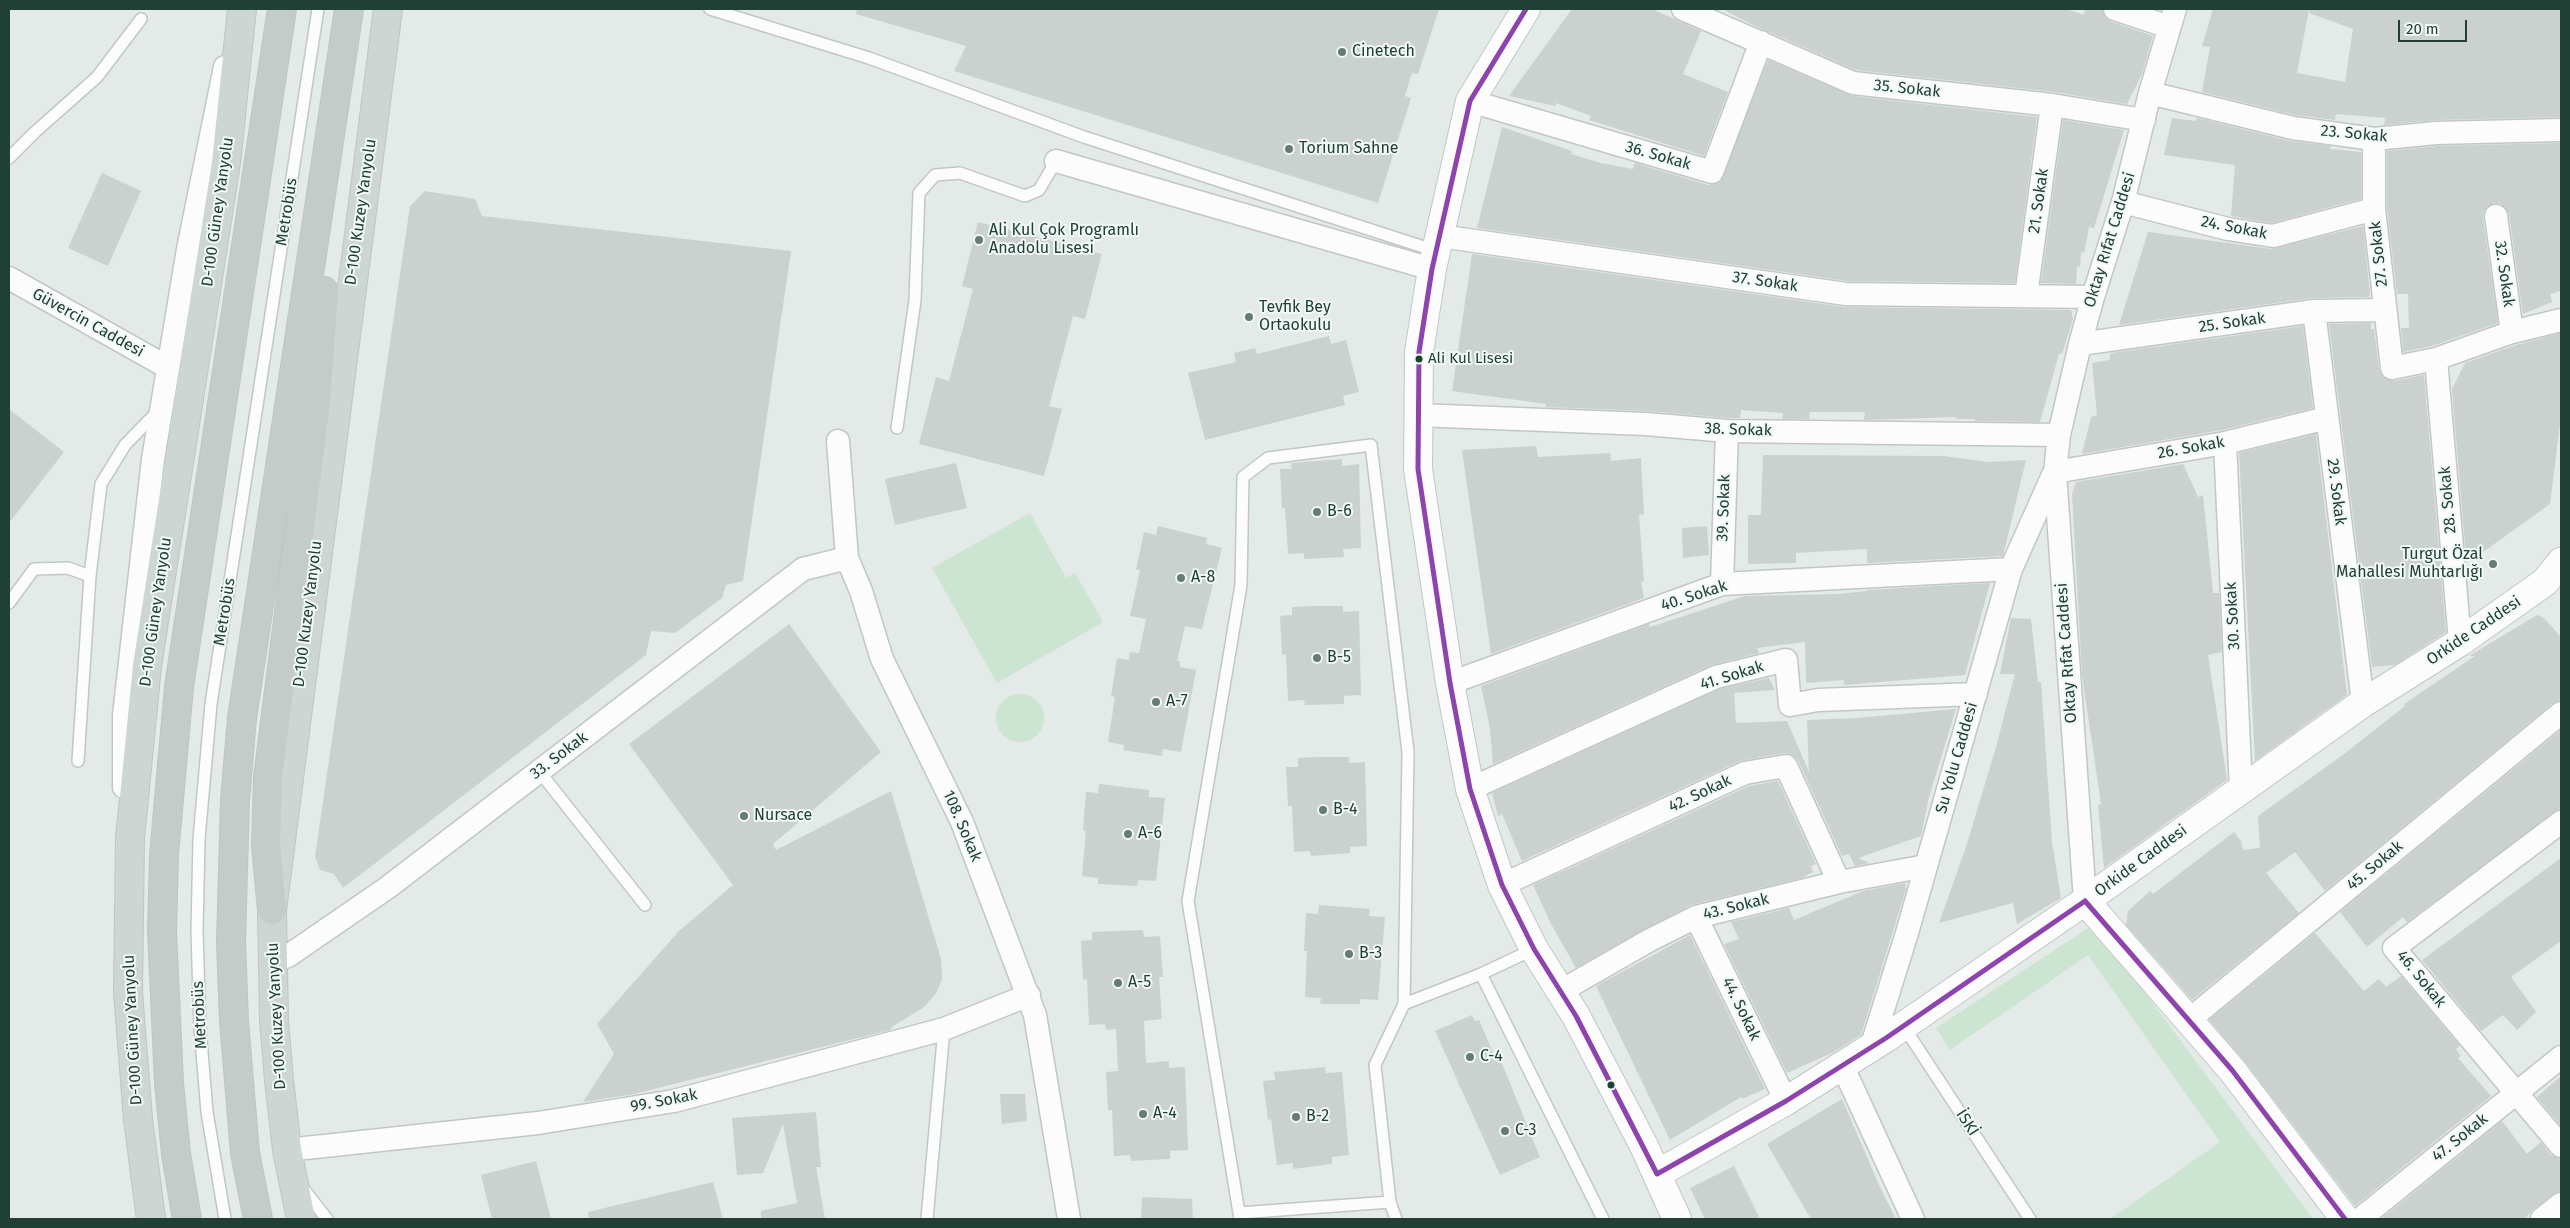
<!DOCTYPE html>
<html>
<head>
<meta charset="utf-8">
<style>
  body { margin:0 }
  #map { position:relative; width:2570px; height:1228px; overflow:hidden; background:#e4eae7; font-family:"Fira Sans",sans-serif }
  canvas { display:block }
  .frame { position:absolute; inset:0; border:10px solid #203f35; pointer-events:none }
  .scale { position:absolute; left:2398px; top:20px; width:69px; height:22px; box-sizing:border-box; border:2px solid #203f35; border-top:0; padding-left:6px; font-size:15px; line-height:18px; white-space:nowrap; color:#203f35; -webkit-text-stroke:4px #f1f9f5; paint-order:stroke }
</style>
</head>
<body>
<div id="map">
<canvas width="2570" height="1228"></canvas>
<div class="frame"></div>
<div class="scale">20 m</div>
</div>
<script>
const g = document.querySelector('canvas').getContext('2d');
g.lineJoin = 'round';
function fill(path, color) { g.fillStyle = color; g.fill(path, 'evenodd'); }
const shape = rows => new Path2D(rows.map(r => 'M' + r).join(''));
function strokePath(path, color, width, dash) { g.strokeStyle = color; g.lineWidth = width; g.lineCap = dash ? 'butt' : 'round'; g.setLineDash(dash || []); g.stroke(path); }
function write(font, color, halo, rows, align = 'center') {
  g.font = font + ' "Fira Sans",sans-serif'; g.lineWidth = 4; g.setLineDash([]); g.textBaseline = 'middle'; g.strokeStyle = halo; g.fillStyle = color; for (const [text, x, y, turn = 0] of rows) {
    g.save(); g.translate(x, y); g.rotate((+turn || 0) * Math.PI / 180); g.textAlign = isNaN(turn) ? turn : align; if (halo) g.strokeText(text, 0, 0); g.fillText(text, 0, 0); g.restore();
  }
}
const green = shape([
  [1030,513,1066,578,1075,573,1103,622,997,683,932,568],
  '996 718a24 24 0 1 1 48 0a24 24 0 1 1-48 0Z',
  [2094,924,2313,1219,2110,1219,2220,1142,2088,955,1950,1050,1936,1028]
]);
const building = shape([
  [857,9,1439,9,1418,74,1412,73,1405,96,1411,98,1378,203,954,71,966,46,856,14],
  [1572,9,1652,9,1701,31,1683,74,1728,92,1704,156,1589,120,1591,116,1556,103,1555,106,1509,96],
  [1722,9,2066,9,2084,15,2085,9,2102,9,2105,17,2110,21,2153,36,2142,74,2127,104,2054,92,1856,70,1755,26],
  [2213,9,2309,9,2297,73,2345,82,2353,29,2309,13,2310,9,2553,9,2561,11,2561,117,2436,120,2384,125,2385,118,2336,114,2335,120,2295,115,2202,92,2210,47,2202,46],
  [1768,60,1852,96,2037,117,2015,283,1847,281,1477,228,1502,127,1572,151,1571,154,1601,163,1633,169,1635,163,1708,185,1720,182],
  [2172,118,2196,121,2197,118,2290,141,2331,146,2330,149,2361,152,2361,199,2272,223,2231,216,2235,165,2164,155],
  [2063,120,2124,130,2094,228,2089,227,2084,253,2081,252,2080,267,2077,266,2076,284,2041,283],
  [2561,143,2561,291,2550,294,2552,302,2523,314,2509,214,2501,204,2494,203,2484,211,2483,218,2498,323,2432,346,2403,352,2401,328,2409,328,2408,294,2397,294,2387,208,2387,151,2437,146],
  [102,173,141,191,108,266,68,248],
  [425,191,475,199,482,216,791,251,743,581,726,585,722,598,675,633,651,631,646,655,343,888,334,874,320,870,315,856,410,206],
  [978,222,1102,254,1085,319,1073,316,1049,406,1062,409,1044,476,919,444,936,377,949,381,973,289,962,286],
  [2363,226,2370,294,2369,297,2312,298,2119,325,2148,232,2271,249],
  [1472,254,1844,307,2071,310,2073,319,2062,354,2059,354,2040,422,1975,421,1975,419,1956,419,1955,417,1864,420,1865,412,1810,412,1809,419,1782,419,1783,413,1741,410,1740,418,1728,418,1647,411,1546,407,1546,404,1452,391],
  [2371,323,2371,329,2374,329,2379,369,2382,376,2394,381,2424,375,2446,632,2395,665,2372,667,2329,324],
  [2303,326,2313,408,2222,430,2082,454,2091,417,2097,415,2092,363,2109,360,2111,353],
  [2561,333,2561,416,2550,504,2476,557,2466,557,2452,389,2465,363,2516,345],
  [1329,336,1331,344,1346,340,1359,392,1343,396,1345,405,1205,440,1188,373,1236,362,1234,353,1255,348,1257,354],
  [9,409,64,452,9,523],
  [2316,434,2347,695,2255,761,2239,453],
  [1536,446,1538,457,1610,453,1611,461,1641,458,1644,514,1639,515,1644,581,1641,582,1644,598,1491,654,1462,450],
  [1763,455,1943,456,1989,462,2026,460,2003,556,1867,563,1867,549,1796,553,1796,563,1748,564,1748,515,1761,515],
  [1342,459,1342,466,1359,464,1361,548,1343,549,1344,557,1304,559,1304,553,1288,554,1285,508,1282,508,1280,469,1292,469,1291,463],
  [956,463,967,508,895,525,885,479],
  [2183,464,2198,497,2203,495,2213,593,2219,593,2222,652,2208,655,2227,780,2104,868,2098,805,2101,804,2082,675,2072,494,2076,482],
  [1158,526,1207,538,1206,544,1222,548,1202,629,1185,626,1177,661,1180,661,1180,667,1196,670,1181,752,1163,749,1162,756,1123,750,1124,745,1108,742,1115,697,1111,696,1117,658,1129,660,1130,652,1139,653,1146,619,1130,616,1140,570,1136,570,1144,532,1156,535],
  [1707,526,1709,555,1683,558,1682,528],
  [1990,583,1965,675,1844,685,1844,680,1806,683,1805,642,1757,648,1759,653,1711,665,1493,764,1490,729,1481,686,1649,624,1650,627,1745,596,1839,594,1867,591,1867,590],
  [1313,606,1343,606,1343,612,1359,611,1361,695,1344,696,1344,704,1305,705,1304,700,1288,701,1286,654,1282,655,1280,616,1292,615,1292,607],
  [2537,615,2544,618,2561,637,2561,700,2553,703,2325,891,2295,852,2266,873,2299,913,2192,1000,2126,925,2128,911,2150,891,2153,894,2234,832,2241,841,2243,850,2260,848,2258,816,2344,754,2405,706,2404,704,2475,656,2469,656],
  [2011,618,2031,619,2038,682,2041,682,2052,842,2061,898,2017,924,2013,903,1939,923,1966,847,1996,747,2015,674,2000,674],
  [789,624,881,752,773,844,776,850,891,791,941,959,942,980,935,995,923,1008,893,1026,890,1030,634,1094,583,1102,614,1054,597,1024,678,932,733,885,629,744],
  [1769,678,1775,690,1734,693,1736,723,1787,721,1809,772,1807,720,1857,718,1956,709,1929,797,1921,836,1858,858,1869,863,1855,866,1849,854,1842,856,1798,760,1790,754,1784,753,1740,761,1522,861,1502,814,1498,816,1492,793,1720,689],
  [2561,730,2561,808,2407,922,2403,917,2367,947,2340,912],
  [1319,757,1349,757,1349,763,1365,762,1367,846,1350,847,1350,853,1311,856,1310,851,1294,852,1292,806,1288,806,1286,767,1298,767,1298,758],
  [1778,781,1816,864,1811,866,1813,872,1802,878,1690,905,1576,968,1551,924,1533,885,1749,786],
  [1099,784,1149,790,1149,797,1165,798,1156,881,1138,880,1137,886,1098,884,1098,878,1082,876,1086,831,1083,830,1086,792,1098,793],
  [2561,858,2561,941,2511,977,2536,1012,2517,1030,2503,1015,2481,1031,2422,960],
  [1905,883,1906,889,1861,1035,1832,1053,1787,1073,1724,944,1739,939,1731,922,1789,908,1794,920,1863,891],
  [1319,905,1370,909,1369,916,1385,917,1378,1000,1360,999,1360,1004,1320,1004,1321,998,1305,997,1307,951,1304,951,1306,913,1318,914],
  [1143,930,1144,937,1160,936,1163,977,1159,977,1162,1019,1144,1021,1146,1063,1169,1061,1169,1068,1185,1067,1188,1150,1170,1151,1170,1159,1131,1161,1130,1155,1114,1156,1112,1110,1108,1110,1106,1072,1118,1071,1116,1029,1106,1030,1105,1024,1089,1025,1087,979,1083,980,1081,941,1092,940,1092,932],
  [2315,933,2364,991,2379,979,2386,987,2401,976,2460,1046,2456,1049,2461,1056,2458,1058,2491,1096,2355,1206,2244,1061,2209,1020],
  [1690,935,1765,1089,1742,1099,1741,1097,1670,1140,1596,986],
  [1472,1015,1475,1021,1479,1020,1497,1062,1501,1061,1540,1157,1500,1175,1435,1031],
  [1325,1067,1326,1073,1342,1072,1349,1155,1332,1157,1332,1164,1293,1169,1293,1163,1277,1165,1271,1119,1268,1120,1263,1081,1275,1080,1274,1072],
  [2561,1076,2561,1126,2537,1097],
  [1000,1094,1025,1094,1027,1121,1002,1124],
  [1842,1099,1879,1185,1896,1219,1811,1219,1767,1144],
  [816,1112,821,1167,816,1167,825,1219,761,1219,761,1211,797,1203,783,1124,763,1173,737,1175,732,1118],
  [2502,1121,2527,1154,2541,1142,2551,1155,2561,1159,2561,1190,2534,1209,2525,1219,2381,1219],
  [536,1161,551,1219,492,1219,481,1175],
  [1734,1166,1760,1219,1705,1219,1690,1188],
  [713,1182,723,1219,589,1219,588,1212],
  [1142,1197,1192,1199,1193,1219,1141,1219]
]);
const service = shape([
  [710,9,869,58,1084,137,1436,251],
  [9,158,35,132,97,77,141,19],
  [897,428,915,300,919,193,935,175,960,173,1025,196,1039,190,1056,161],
  [9,603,34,569,68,568,90,576],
  [78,761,90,576,101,484,125,445,158,411],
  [539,771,645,905],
  [1481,974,1603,1219],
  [1404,1004,1481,974,1534,949],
  [1904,1027,2030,1219],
  [302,1187,327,1219],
  [1239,1213,1390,1202],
  [225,1219,207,1112,200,1028,197,931,199,839,211,704,318,9],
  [927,1219,944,1029],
  [1240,1219,1188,901,1241,585,1243,477,1268,458,1371,445,1408,752,1404,1004,1375,1065,1390,1202,1396,1219]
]);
const minor = shape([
  [1683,9,1853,83,2052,105,2144,120],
  [2115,9,2169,27],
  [2150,93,2293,128,2374,139,2436,133,2561,130],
  [1470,101,1712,172,1761,42],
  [2374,139,2374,209,2392,368,2436,359,2512,332,2561,320],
  [1056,161,1432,269],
  [2123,202,2228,229,2273,236,2374,209],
  [2496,216,2512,332],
  [1440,236,1846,294,2093,297],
  [9,278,167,367],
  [2026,296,2052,105],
  [2314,311,2363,703],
  [2080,344,2314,311,2385,310],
  [2436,359,2460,642],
  [1417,415,1646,424,1727,431,2059,435],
  [838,441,847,558,861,591,882,659,962,822,1035,1015,1069,1219],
  [2225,443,2241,790],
  [2055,472,2225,443,2327,418],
  [1722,584,1727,431],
  [1450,683,1722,584,2011,569],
  [124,787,124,715,153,459,188,249,225,67],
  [1470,789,1716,677,1786,660,1790,705,1818,700,1976,694],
  [2561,822,2394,948,2561,1146],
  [1502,885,1745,773,1786,766,1839,882],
  [2085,901,2055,472,2059,435,2080,344,2093,297,2123,202,2150,93,2175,9],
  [1696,917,1786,1101],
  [273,961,288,956,387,888,803,569,847,558],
  [1561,991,1650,940,1696,917,1839,882,1926,866],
  [2189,1020,2561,713],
  [1871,1048,1907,933,2011,569,2053,475],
  [1842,1065,1913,1219],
  [287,1150,538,1123,674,1101,944,1029,1029,995],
  [2360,1219,2561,1057],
  [2542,1219,2561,1204]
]);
const tertiary = shape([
  [1526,9,1470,101,1459,150,1432,269,1419,352,1418,469,1450,683,1470,789,1502,885,1534,949,1576,1016,1644,1146,1677,1219],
  [2085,901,2232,1070,2345,1219],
  [1657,1174,1786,1101,1886,1038,2085,901,2363,703,2460,642,2545,582,2561,562]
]);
const primary = shape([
  [151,1219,138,1119,128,992,130,838,147,666,226,163,242,9],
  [301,1219,287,1150,279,1080,274,1020,272,910,388,9]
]);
const trunk = shape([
  [272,910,266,846,268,777,316,402,324,291],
  [187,1219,176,1154,169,1083,162,932,164,855,179,687,282,9],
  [258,1219,245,1153,234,1021,231,942,235,800,242,718,349,9]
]);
const bus1 = shape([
  [1526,9,1470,101,1432,269,1419,352,1418,469,1450,683,1470,789,1502,885,1534,949,1576,1016,1657,1174],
  [2085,901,2232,1070,2345,1219],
  [1657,1174,1786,1101,1886,1038,2085,901]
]);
const markers = [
  [1342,52,5,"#657b73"],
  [1289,149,5,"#657b73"],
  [979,240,5,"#657b73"],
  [1249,317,5,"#657b73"],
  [1419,359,4.5,"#203f35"],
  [1317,512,5,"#657b73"],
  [2493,564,5,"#657b73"],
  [1181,578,5,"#657b73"],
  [1317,658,5,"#657b73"],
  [1156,702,5,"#657b73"],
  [1323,810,5,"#657b73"],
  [744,816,5,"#657b73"],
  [1128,834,5,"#657b73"],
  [1349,954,5,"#657b73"],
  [1118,983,5,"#657b73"],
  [1470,1057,5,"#657b73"],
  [1611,1085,4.5,"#203f35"],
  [1143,1114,5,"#657b73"],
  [1296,1117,5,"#657b73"],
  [1505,1131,5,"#657b73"]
];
const busNames = [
  ["Ali Kul Lisesi",1428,359]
];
const poiNames = [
  ["Cinetech",1352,52],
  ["Torium Sahne",1299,149],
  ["Ali Kul Çok Programlı",989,231],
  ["Anadolu Lisesi",989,249],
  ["Tevfik Bey",1259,308],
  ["Ortaokulu",1259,326],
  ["B-6",1327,512],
  ["Turgut Özal",2483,555,"right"],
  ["Mahallesi Muhtarlığı",2483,573,"right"],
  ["A-8",1191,578],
  ["B-5",1327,658],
  ["A-7",1166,702],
  ["B-4",1333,810],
  ["Nursace",754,816],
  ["A-6",1138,834],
  ["B-3",1359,954],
  ["A-5",1128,983],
  ["C-4",1480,1057],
  ["A-4",1153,1114],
  ["B-2",1306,1117],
  ["C-3",1515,1131]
];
const streetNames = [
  ["35. Sokak",1907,89,6],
  ["23. Sokak",2354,134,5],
  ["36. Sokak",1658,156,16],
  ["21. Sokak",2039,201,-82],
  ["D-100 Güney Yanyolu",218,212,-82],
  ["Metrobüs",287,212,-81],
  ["D-100 Kuzey Yanyolu",361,212,-82],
  ["24. Sokak",2234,228,11],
  ["Oktay Rıfat Caddesi",2110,240,-73],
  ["27. Sokak",2379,254,-96],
  ["32. Sokak",2504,274,82],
  ["37. Sokak",1765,282,8],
  ["Güvercin Caddesi",88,323,29],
  ["25. Sokak",2232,323,-8],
  ["38. Sokak",1738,430,2],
  ["26. Sokak",2191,448,-10],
  ["29. Sokak",2336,492,83],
  ["28. Sokak",2448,500,-95],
  ["39. Sokak",1724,508,-88],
  ["40. Sokak",1694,596,-18],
  ["D-100 Güney Yanyolu",156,612,-82],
  ["Metrobüs",225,612,-81],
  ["D-100 Kuzey Yanyolu",308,614,-83],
  ["30. Sokak",2233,616,-93],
  ["Orkide Caddesi",2474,631,-34],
  ["Oktay Rıfat Caddesi",2067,653,-94],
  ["41. Sokak",1732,676,-17],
  ["33. Sokak",559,756,-37],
  ["Su Yolu Caddesi",1957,758,-74],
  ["42. Sokak",1700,794,-25],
  ["108. Sokak",962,826,67],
  ["Orkide Caddesi",2141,861,-36],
  ["45. Sokak",2375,866,-40],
  ["43. Sokak",1736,907,-14],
  ["46. Sokak",2421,979,51],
  ["44. Sokak",1741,1009,64],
  ["Metrobüs",200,1015,-93],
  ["D-100 Kuzey Yanyolu",277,1016,-93],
  ["D-100 Güney Yanyolu",133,1030,-93],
  ["99. Sokak",664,1101,-11],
  ["İSKİ",1967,1123,57],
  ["47. Sokak",2460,1138,-39]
];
fill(green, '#cce4d2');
fill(building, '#cbd1ce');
strokePath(service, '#c1c7c4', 14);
strokePath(minor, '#c1c7c4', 25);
strokePath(tertiary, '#c1c7c4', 30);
strokePath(primary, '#bcc6c2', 30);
strokePath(trunk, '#bcc6c2', 30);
strokePath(service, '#fbfcfb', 11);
strokePath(minor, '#fbfcfb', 22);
strokePath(tertiary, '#fbfcfb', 28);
strokePath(primary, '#cdd6d3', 28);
strokePath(trunk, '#c4ccca', 28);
strokePath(bus1, '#8e44ad', 5);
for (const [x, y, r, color] of markers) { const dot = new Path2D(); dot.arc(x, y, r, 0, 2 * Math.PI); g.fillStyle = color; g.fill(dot); strokePath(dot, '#f1f9f5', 2); }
write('15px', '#203f35', '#f1f9f5', busNames, 'left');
write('16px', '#203f35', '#f1f9f5', poiNames, 'left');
write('16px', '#203f35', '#f1f9f5', streetNames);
</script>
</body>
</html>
